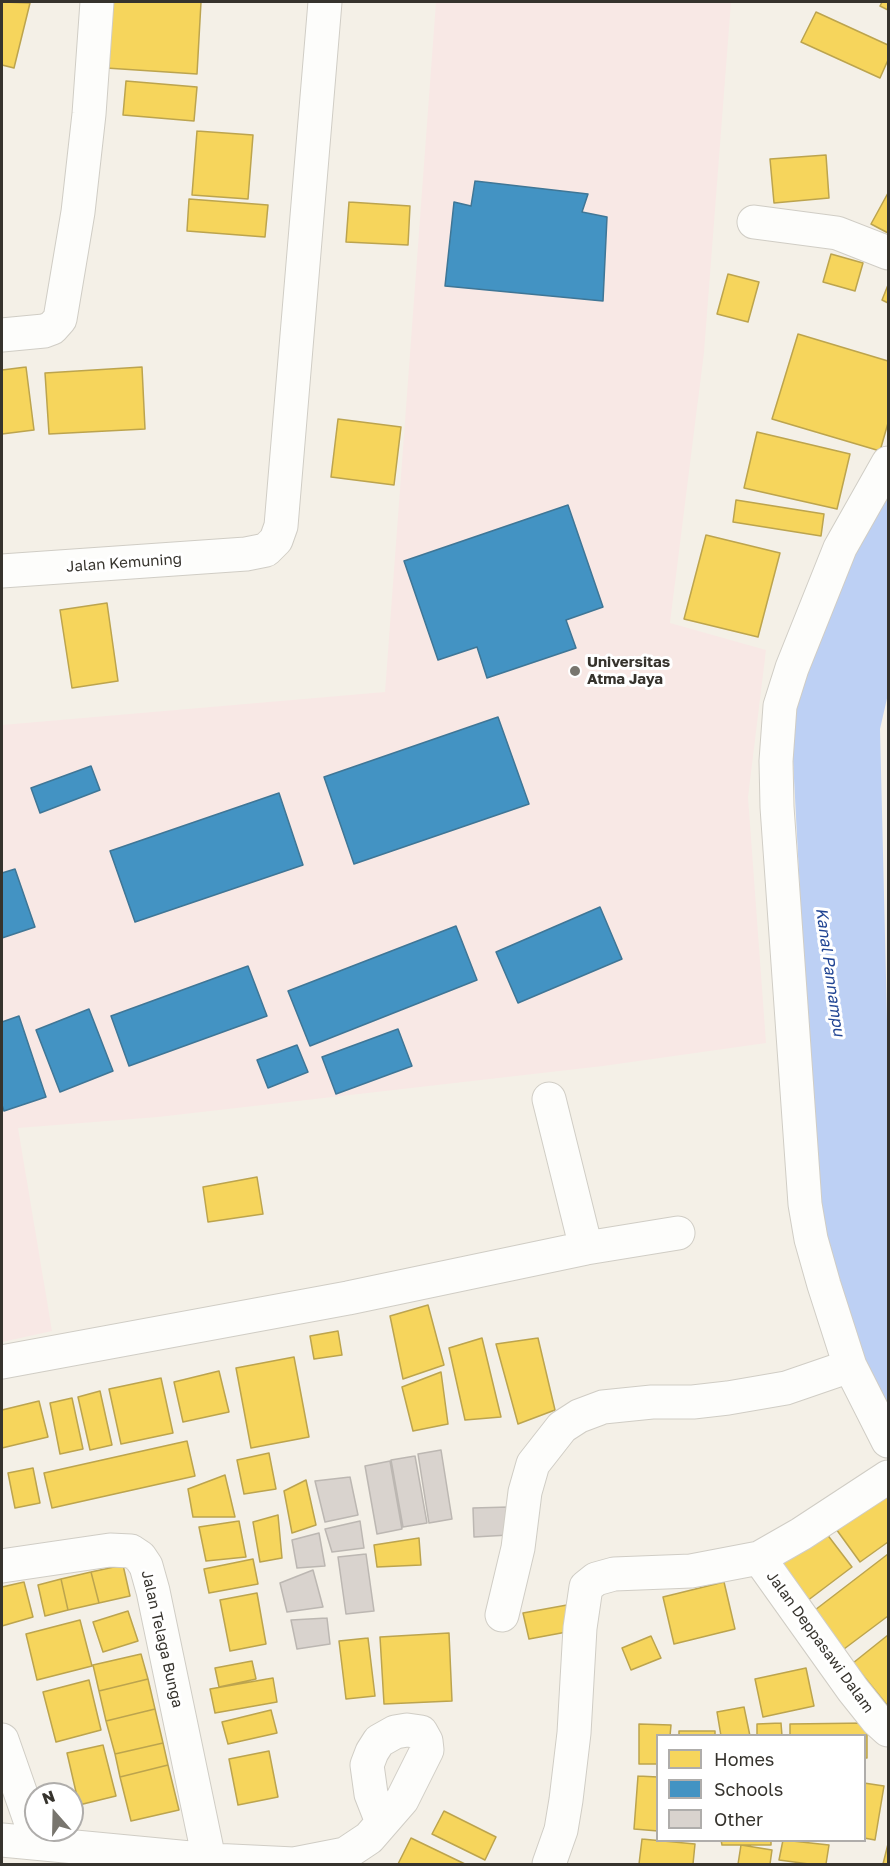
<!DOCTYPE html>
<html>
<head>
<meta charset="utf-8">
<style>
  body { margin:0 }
  #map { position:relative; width:890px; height:1866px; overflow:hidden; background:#f4f0e7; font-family:"Golos Text",sans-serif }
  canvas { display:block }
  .frame { position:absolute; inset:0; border:3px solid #36332d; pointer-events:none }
  .legend { position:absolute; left:656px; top:1734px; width:210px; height:108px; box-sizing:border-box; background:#fff; border:2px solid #afadab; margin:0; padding:8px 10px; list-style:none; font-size:18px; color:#36332d }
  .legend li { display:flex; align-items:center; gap:12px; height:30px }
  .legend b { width:30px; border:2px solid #afadab }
  .north { position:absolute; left:24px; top:1782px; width:60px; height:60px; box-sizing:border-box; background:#fff; border:2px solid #afadab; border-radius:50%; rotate:340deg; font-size:16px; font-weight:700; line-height:24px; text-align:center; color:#36332d }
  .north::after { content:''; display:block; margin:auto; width:21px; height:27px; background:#78756e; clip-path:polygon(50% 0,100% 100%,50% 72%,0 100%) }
</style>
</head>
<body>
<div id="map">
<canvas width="890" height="1866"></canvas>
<div class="frame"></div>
<ul class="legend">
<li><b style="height:16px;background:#f6d55c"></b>Homes</li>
<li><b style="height:16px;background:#4393c3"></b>Schools</li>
<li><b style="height:16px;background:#d9d3ce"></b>Other</li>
</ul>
<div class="north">N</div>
</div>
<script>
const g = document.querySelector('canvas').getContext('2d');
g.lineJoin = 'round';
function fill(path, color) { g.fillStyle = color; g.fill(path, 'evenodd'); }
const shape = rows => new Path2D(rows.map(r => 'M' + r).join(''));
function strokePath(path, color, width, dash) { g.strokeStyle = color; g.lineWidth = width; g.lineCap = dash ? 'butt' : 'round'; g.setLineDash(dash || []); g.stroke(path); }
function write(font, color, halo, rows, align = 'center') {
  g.font = font + ' "Golos Text",sans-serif'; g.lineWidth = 6; g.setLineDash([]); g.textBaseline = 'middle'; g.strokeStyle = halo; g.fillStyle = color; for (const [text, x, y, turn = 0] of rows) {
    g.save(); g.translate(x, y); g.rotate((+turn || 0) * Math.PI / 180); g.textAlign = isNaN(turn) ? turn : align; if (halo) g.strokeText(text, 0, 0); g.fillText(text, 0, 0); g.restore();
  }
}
const education = shape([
  [436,2,731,2,704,352,670,623,766,650,748,797,766,1043,603,1066,158,1117,18,1128,52,1331,2,1342,2,725,385,692]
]);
const water = shape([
  [888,480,888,694,880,729,888,1061,888,1411,862,1357,817,1218,791,721,855,539]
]);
const homes = shape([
  [2,2,30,3,14,68,2,65,2,2],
  [111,2,201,2,197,74,106,68,111,2],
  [882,2,888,2,888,10,880,6,882,2],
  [816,12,888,45,888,60,880,78,801,42,816,12],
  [126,81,197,87,194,121,123,115,126,81],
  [197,131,253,135,248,199,192,195,197,131],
  [826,155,829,198,774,203,770,159,826,155],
  [888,193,888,233,871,224,888,193],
  [189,199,268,205,265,237,187,231,189,199],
  [349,202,410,206,408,245,346,242,349,202],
  [831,254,863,263,855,291,823,282,831,254],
  [728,274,759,282,748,322,717,314,728,274],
  [888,285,888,303,882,300,888,285],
  [798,334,888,361,888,423,880,451,772,419,798,334],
  [26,367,34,430,2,434,2,370,26,367],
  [142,367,145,429,49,434,45,373,142,367],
  [338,419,401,427,394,485,331,477,338,419],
  [757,432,850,454,837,509,744,488,757,432],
  [736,500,824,514,821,536,733,522,736,500],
  [706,535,780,553,758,637,684,619,706,535],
  [107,603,118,681,72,688,60,610,107,603],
  [257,1177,263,1214,208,1222,203,1187,257,1177],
  [428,1305,444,1365,403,1379,390,1316,428,1305],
  [338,1331,342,1355,314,1359,310,1336,338,1331],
  [482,1338,501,1417,465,1420,449,1348,482,1338],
  [538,1338,555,1410,518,1424,496,1344,538,1338],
  [294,1357,309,1437,251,1448,236,1368,294,1357],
  [219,1371,229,1412,183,1422,174,1382,219,1371],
  [441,1372,448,1424,413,1431,402,1387,441,1372],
  [161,1378,173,1433,121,1444,109,1389,161,1378],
  [100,1391,112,1445,90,1450,78,1397,100,1391],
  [72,1398,83,1449,60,1454,50,1403,72,1398],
  [39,1401,48,1437,2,1448,2,1410,39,1401],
  [187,1441,195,1476,52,1508,44,1473,187,1441],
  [269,1453,276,1489,244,1494,237,1460,269,1453],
  [33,1468,40,1503,15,1508,8,1473,33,1468],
  [225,1475,235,1517,193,1517,188,1489,225,1475],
  [306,1480,316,1525,292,1533,284,1491,306,1480],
  [888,1495,888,1542,860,1562,831,1522,888,1495],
  [278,1515,282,1558,260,1562,253,1522,278,1515],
  [239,1521,246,1557,206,1561,199,1527,239,1521],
  [823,1529,852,1567,807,1601,778,1563,823,1529],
  [419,1538,421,1565,377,1567,374,1545,419,1538],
  [888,1554,888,1616,844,1649,815,1610,888,1554],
  [253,1559,258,1584,209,1593,204,1569,253,1559],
  [123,1565,130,1596,99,1603,91,1572,123,1565],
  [91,1572,99,1603,68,1610,61,1579,91,1572],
  [61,1579,68,1610,45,1616,38,1585,61,1579],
  [24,1582,33,1617,2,1626,2,1587,24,1582],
  [724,1582,735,1629,674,1644,663,1597,724,1582],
  [257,1593,266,1644,230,1651,220,1600,257,1593],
  [567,1605,572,1631,529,1639,523,1613,567,1605],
  [128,1611,138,1641,103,1652,93,1622,128,1611],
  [80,1620,92,1666,37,1680,26,1634,80,1620],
  [449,1633,452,1701,384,1704,380,1637,449,1633],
  [888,1635,888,1704,887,1705,853,1663,888,1635],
  [651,1636,661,1658,631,1670,622,1648,651,1636],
  [368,1638,375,1696,346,1699,339,1641,368,1638],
  [141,1654,148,1679,99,1691,93,1665,141,1654],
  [252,1661,256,1679,219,1687,215,1668,252,1661],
  [806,1668,814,1706,763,1717,755,1679,806,1668],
  [273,1678,277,1702,215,1713,210,1689,273,1678],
  [148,1679,155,1709,106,1721,99,1691,148,1679],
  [89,1680,101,1730,56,1742,43,1692,89,1680],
  [744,1707,750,1736,721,1736,717,1712,744,1707],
  [155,1709,163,1743,115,1754,106,1721,155,1709],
  [271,1710,277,1733,228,1744,222,1722,271,1710],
  [781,1723,782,1736,757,1736,757,1724,781,1723],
  [867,1723,867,1758,864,1758,864,1736,790,1736,790,1724,867,1723],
  [639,1724,671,1725,670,1736,658,1736,658,1764,639,1764,639,1724],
  [679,1731,715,1731,715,1736,679,1736,679,1731],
  [163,1743,168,1765,120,1777,115,1754,163,1743],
  [103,1745,116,1796,79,1805,67,1753,103,1745],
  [269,1751,278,1797,238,1805,229,1759,269,1751],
  [168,1765,179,1810,131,1821,120,1777,168,1765],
  [638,1776,658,1777,658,1831,634,1829,638,1776],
  [864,1783,884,1786,875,1840,864,1838,864,1783],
  [444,1811,496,1837,485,1860,432,1834,444,1811],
  [411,1838,465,1864,398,1864,411,1838],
  [642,1839,695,1844,693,1864,639,1864,642,1839],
  [721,1840,771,1840,771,1845,722,1845,721,1840],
  [783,1840,829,1845,826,1864,809,1864,779,1860,783,1840],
  [888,1844,888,1864,883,1864,888,1844],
  [741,1845,772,1850,770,1864,738,1864,741,1845]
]);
const schools = shape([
  [475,181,588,194,582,212,607,217,603,301,445,286,454,202,471,206,475,181],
  [568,505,603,607,566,620,576,648,487,678,477,647,438,660,404,561,568,505],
  [498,717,529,804,354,864,324,777,498,717],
  [91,766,100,790,40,813,31,788,91,766],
  [279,793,303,865,135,922,110,851,279,793],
  [15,869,35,927,2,938,2,873,15,869],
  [600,907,622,959,518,1003,496,952,600,907],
  [456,926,477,980,310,1046,288,991,456,926],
  [248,966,267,1016,129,1066,111,1016,248,966],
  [89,1009,113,1071,60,1092,36,1030,89,1009],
  [19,1016,46,1097,4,1111,2,1105,2,1022,19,1016],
  [398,1029,412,1066,336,1094,322,1057,398,1029],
  [297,1045,308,1072,268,1088,257,1060,297,1045]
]);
const building = shape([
  [441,1450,452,1519,429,1523,418,1454,441,1450],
  [415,1456,427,1523,403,1527,391,1460,415,1456],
  [390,1461,402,1529,377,1534,365,1466,390,1461],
  [350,1477,358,1515,325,1522,315,1481,350,1477],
  [509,1507,509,1535,474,1537,473,1508,509,1507],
  [360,1521,364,1548,332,1552,325,1529,360,1521],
  [319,1533,325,1566,297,1568,292,1540,319,1533],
  [366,1554,374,1611,346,1614,338,1557,366,1554],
  [313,1570,323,1607,287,1612,280,1583,313,1570],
  [327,1618,330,1644,297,1649,291,1620,327,1618]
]);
const minor = shape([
  [754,222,837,233,888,253],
  [2,335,44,331,52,328,60,319,78,212,89,114,97,2],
  [888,463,840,548,792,668,780,706,776,761,777,807,805,1204,811,1239,824,1285,850,1366,888,1441],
  [2,571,246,554,266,550,276,540,281,526,325,2],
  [549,1099,586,1248],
  [2,1362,348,1298,586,1248,678,1233],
  [888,1477,801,1534,759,1558,853,1690,877,1720,888,1730],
  [2,1566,110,1550,131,1551,140,1557,146,1566,153,1591,210,1864],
  [502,1615,518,1548,525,1492,533,1464,562,1427,579,1416,603,1407,652,1402,693,1402,728,1398,786,1388,850,1366],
  [2,1740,38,1843],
  [2,1840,211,1860,294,1864,345,1854,369,1838,402,1800,427,1750,426,1741,421,1732,407,1730,395,1732,379,1741,372,1752,367,1765,371,1794,382,1822],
  [549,1864,561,1830,566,1800,574,1733,580,1628,586,1587,596,1579,614,1574,691,1571,759,1558]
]);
const markers = [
  [575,671,6,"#78756e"]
];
const streetNames = [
  ["Jalan Kemuning",124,563,-4],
  ["Jalan Telaga Bunga",162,1639,77],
  ["Jalan Deppasawi Dalam",820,1642,54]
];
const poiNames = [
  ["Universitas",587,662],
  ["Atma Jaya",587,679]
];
const waterNames = [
  ["Kanal Pannampu",830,972,82]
];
fill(education, '#f8e8e5');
fill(water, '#bdd0f4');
fill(homes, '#f6d55c');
strokePath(homes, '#bca44e', 1.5);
fill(schools, '#4393c3');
strokePath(schools, '#3f7696', 1.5);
fill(building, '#d9d3ce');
strokePath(building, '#bcb7b2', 1.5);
strokePath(minor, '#d0cdc5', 35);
strokePath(minor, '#fdfdfb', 33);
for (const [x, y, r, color] of markers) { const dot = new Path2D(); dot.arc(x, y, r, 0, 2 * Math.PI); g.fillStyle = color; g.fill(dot); strokePath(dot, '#fff', 2); }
write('15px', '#36332d', '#fff', streetNames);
write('bold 15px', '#36332d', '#fff', poiNames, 'left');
write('italic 16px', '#204493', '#fff', waterNames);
</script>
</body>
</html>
